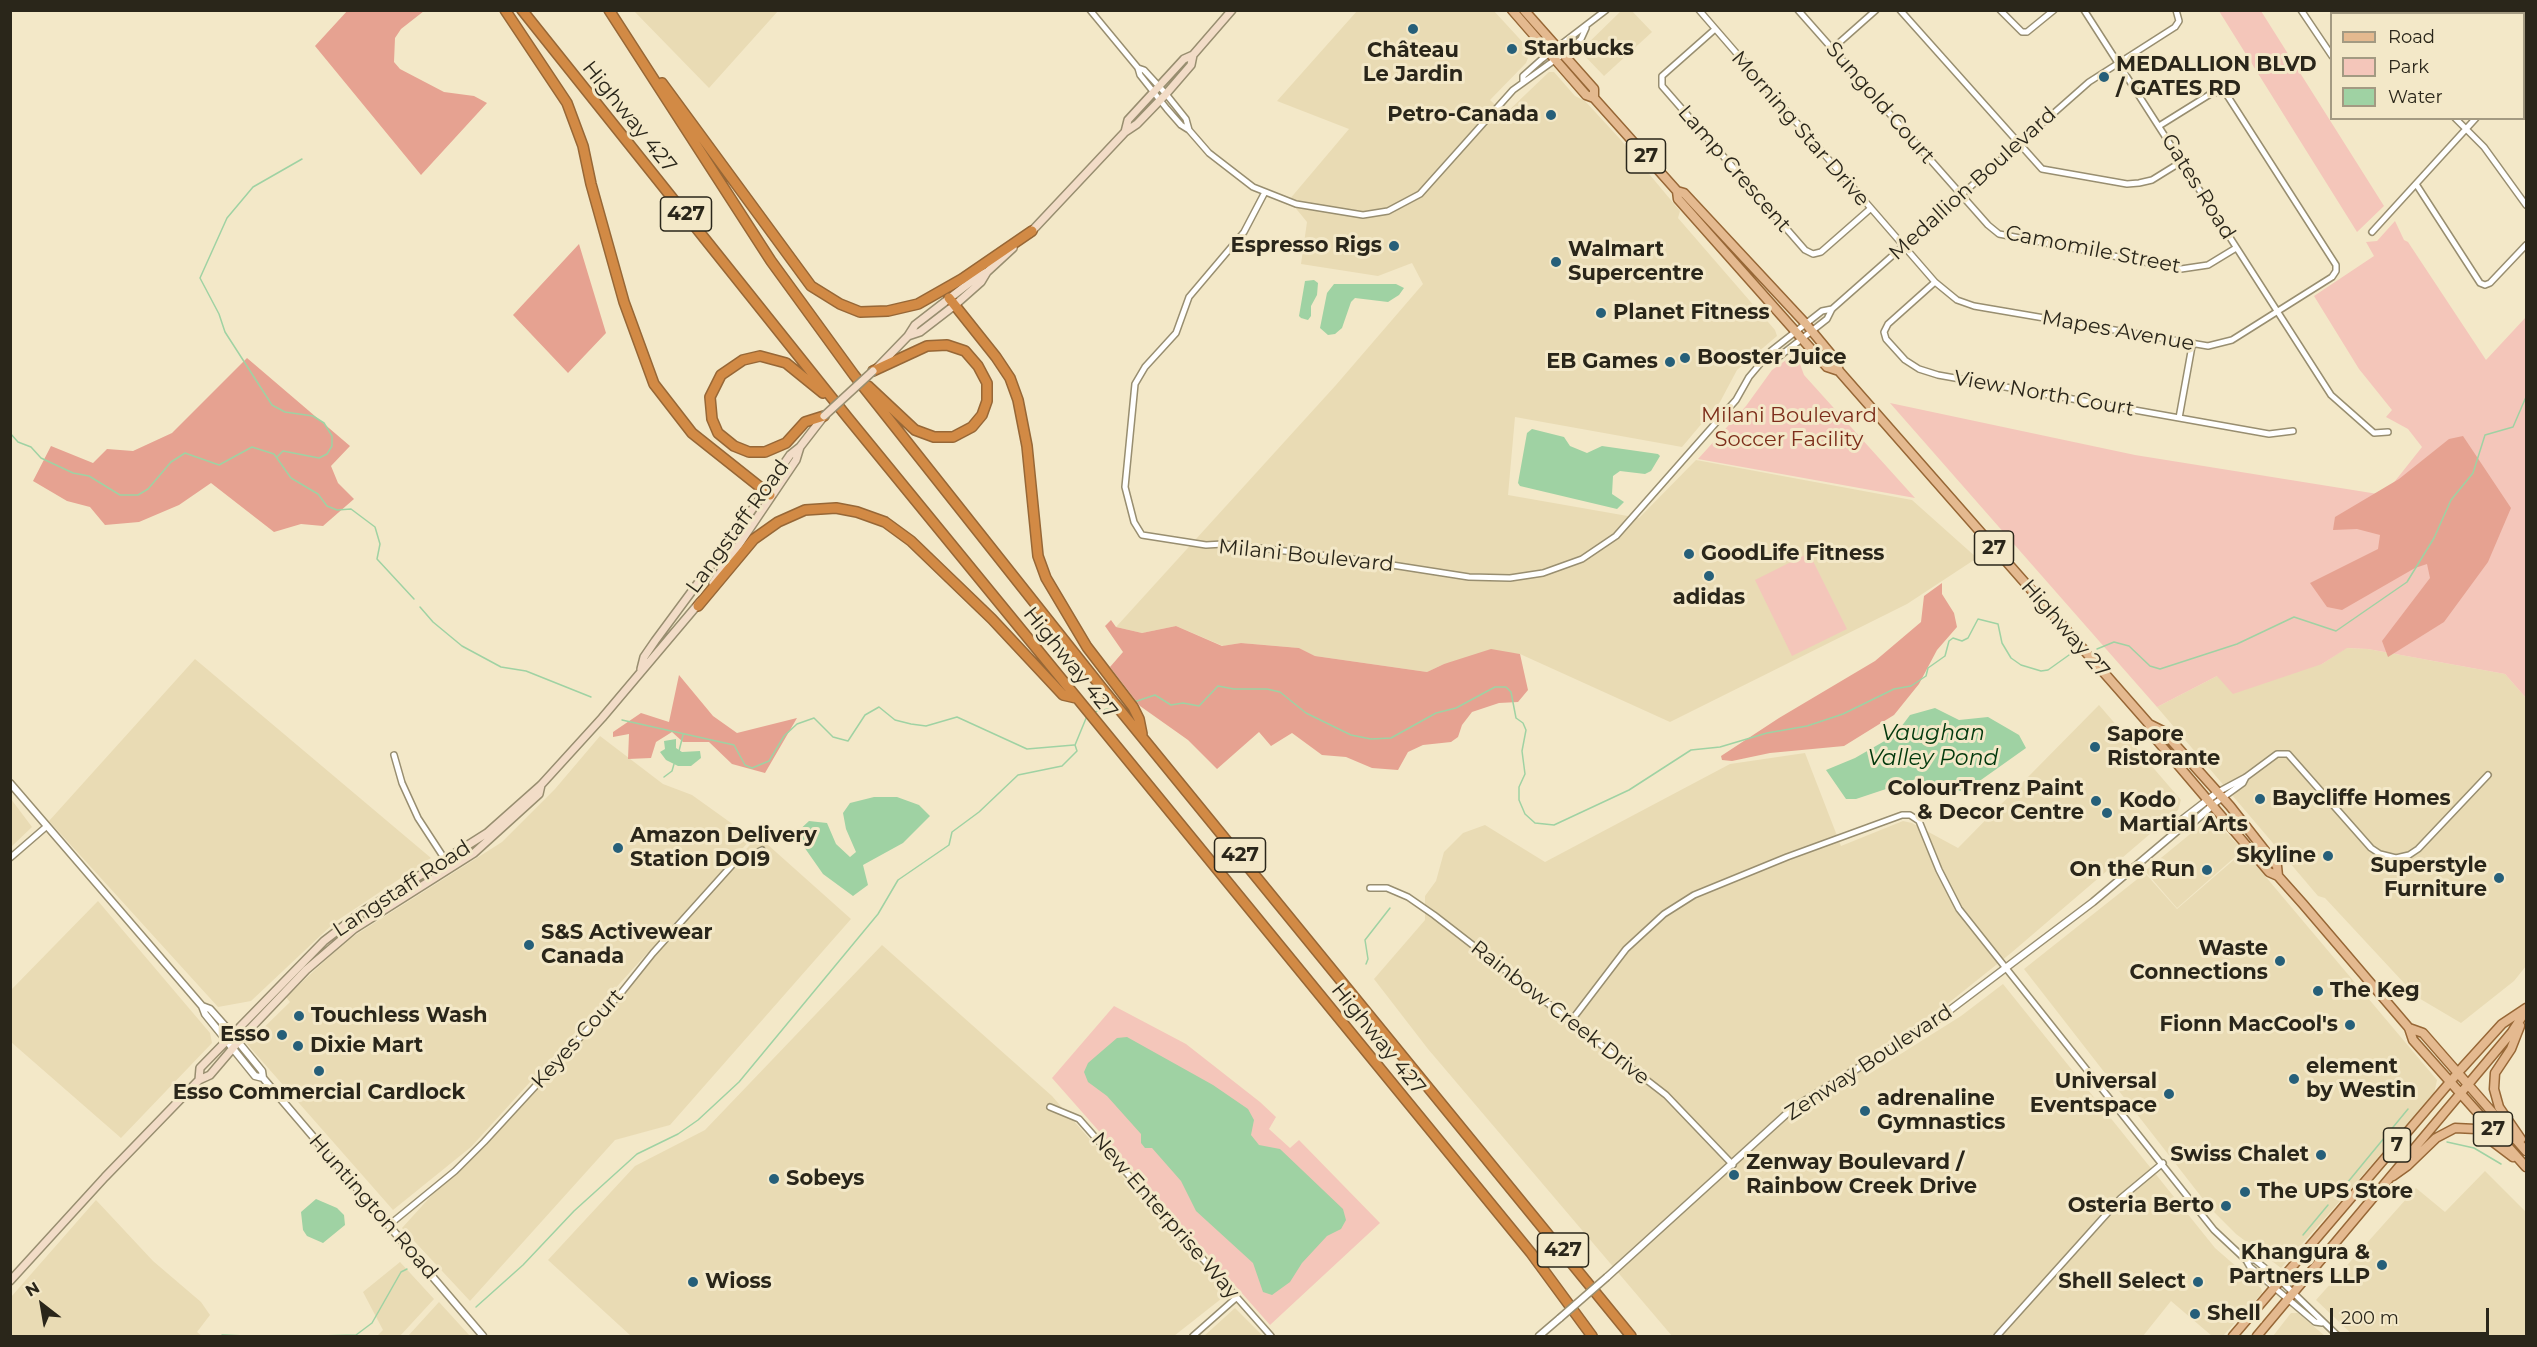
<!DOCTYPE html>
<html>
<head>
<meta charset="utf-8">
<style>
  body { margin:0 }
  #map { position:relative; width:2537px; height:1347px; overflow:hidden; background:#f3e8c8; font-family:Montserrat,sans-serif }
  canvas { display:block }
  .frame { position:absolute; inset:0; border:12px solid #2a261a; pointer-events:none }
  .legend { position:absolute; left:2330px; top:12px; width:195px; height:108px; box-sizing:border-box; background:#f3e8c8; border:2px solid #a39a82; margin:0; padding:8px 10px; list-style:none; font-size:18px; color:#2a261a }
  .legend li { display:flex; align-items:center; gap:12px; height:30px }
  .legend b { width:30px; border:2px solid #a39a82 }
  .north { position:absolute; left:12px; top:1275px; width:60px; height:60px; -webkit-text-stroke:4px #f3e8c8; paint-order:stroke; rotate:329deg; font-size:16px; font-weight:700; line-height:24px; text-align:center; color:#2a261a }
  .north::after { content:''; display:block; margin:auto; width:21px; height:27px; background:#2a261a; clip-path:polygon(50% 0,100% 100%,50% 72%,0 100%) }
  .scale { position:absolute; left:2330px; top:1308px; width:159px; height:27px; box-sizing:border-box; border:3px solid #2a261a; border-top:0; padding-left:8px; font-size:18px; line-height:21px; white-space:nowrap; color:#2a261a; -webkit-text-stroke:4px #f3e8c8; paint-order:stroke }
</style>
</head>
<body>
<div id="map">
<canvas width="2537" height="1347"></canvas>
<div class="frame"></div>
<ul class="legend">
<li><b style="height:8px;background:#e4b98f"></b>Road</li>
<li><b style="height:16px;background:#f4c6ba"></b>Park</li>
<li><b style="height:16px;background:#9fd2a3"></b>Water</li>
</ul>
<div class="north">N</div>
<div class="scale">200 m</div>
</div>
<script>
const g = document.querySelector('canvas').getContext('2d');
g.lineJoin = 'round';
function fill(path, color) { g.fillStyle = color; g.fill(path, 'evenodd'); }
const shape = rows => new Path2D(rows.map(r => 'M' + r).join(''));
function strokePath(path, color, width, dash) { g.strokeStyle = color; g.lineWidth = width; g.lineCap = dash ? 'butt' : 'round'; g.setLineDash(dash || []); g.stroke(path); }
function write(font, color, halo, rows, align = 'center') {
  g.font = font + ' Montserrat,sans-serif'; g.lineWidth = 6; g.setLineDash([]); g.textBaseline = 'middle'; g.strokeStyle = halo; g.fillStyle = color; for (const [text, x, y, turn = 0] of rows) {
    g.save(); g.translate(x, y); g.rotate((+turn || 0) * Math.PI / 180); g.textAlign = isNaN(turn) ? turn : align; if (halo) g.strokeText(text, 0, 0); g.fillText(text, 0, 0); g.restore();
  }
}
const built = shape([
  [1622,10,1632,11,1652,32,1604,76,1580,51],
  [634,11,778,11,709,88],
  [1357,11,1494,11,1528,48,1528,58,1526,63,1490,100,1505,114,1549,72,1554,72,1575,96,1585,101,1620,139,1680,211,1678,218,1775,330,1777,336,1737,370,1720,402,1682,447,1515,417,1508,495,1639,518,1696,460,1912,500,1977,558,1907,604,1670,722,1520,654,1510,653,1444,664,1427,672,1315,656,1299,648,1241,643,1223,646,1176,626,1142,633,1116,627,1336,385,1423,284,1412,263,1378,276,1301,264,1307,222,1289,200,1349,129,1277,101],
  [2346,648,2368,649,2505,674,2526,698,2526,966,2514,981,2461,1023,2417,997,2325,898,2318,896,2157,707,2217,676,2322,664],
  [195,659,431,858,335,922,251,1001,218,1007,49,821],
  [2099,705,2181,800,2178,810,2011,953,1941,1009,1861,1059,1872,1072,1961,1016,2003,984,2215,1248,2261,1288,2262,1293,2223,1336,2212,1336,2171,1301,2143,1336,1672,1336,1428,1049,1374,979,1425,920,1425,896,1436,881,1444,852,1463,833,1485,825,1545,862,1730,764,1805,753,1841,846,1903,821,1912,823,1958,848],
  [600,736,663,784,692,795,752,838,471,1147,393,1210,247,1044,290,1002,286,997,346,941,502,842,555,789],
  [11,799,32,827,11,847],
  [2211,817,2243,850,2177,908,2145,871],
  [758,836,851,919,670,1125,615,1140,470,1301,402,1228],
  [2244,851,2437,1080,2434,1094,2281,1268,2236,1234,2210,1208,2024,969,2145,873,2177,909],
  [98,901,210,1033,212,1043,121,1138,11,1042,11,990],
  [882,945,1052,1096,1226,1295,1174,1336,631,1336,548,1260,635,1166,705,1130],
  [2485,1171,2526,1212,2526,1336,2354,1336,2316,1300,2416,1188,2445,1212],
  [96,1200,153,1261,201,1302,210,1315,197,1332,202,1336,11,1336,11,1297],
  [400,1262,434,1299,400,1336,377,1336,383,1330,363,1292],
  [439,1302,470,1336,408,1336],
  [1235,1308,1263,1336,1204,1336],
  [2291,1313,2298,1313,2325,1336,2273,1336]
]);
const green = shape([
  [2219,11,2261,11,2384,206,2357,232],
  [2395,221,2404,240,2408,242,2486,360,2526,317,2526,698,2505,674,2368,649,2347,648,2322,664,2233,694,2217,676,2157,707,1890,403,2135,455,2384,495,2422,447,2408,429,2386,417,2392,410,2359,369,2314,296,2374,256,2366,242,2377,241],
  [1796,353,1804,375,1915,498,1698,459,1746,406,1772,370],
  [1809,553,1847,629,1792,656,1755,580],
  [1114,1006,1186,1044,1260,1102,1276,1117,1269,1129,1290,1148,1299,1140,1380,1223,1270,1325,1052,1078]
]);
const forest = shape([
  [348,10,424,11,401,29,395,38,394,62,400,69,444,92,474,96,487,103,421,175,315,46],
  [579,244,606,333,568,373,513,315],
  [247,358,350,446,331,466,338,483,354,499,323,526,301,524,274,532,211,483,179,505,139,522,105,525,90,507,67,501,33,481,51,446,93,463,107,449,133,451,172,433],
  [2463,436,2511,508,2488,562,2444,622,2388,657,2382,641,2430,578,2427,564,2415,568,2342,610,2327,607,2310,583,2378,549,2380,535,2357,529,2333,530,2335,517,2399,479,2449,439],
  [1942,583,1942,594,1954,613,1957,627,1937,650,1919,684,1894,715,1844,746,1770,753,1732,761,1722,760,1721,756,1779,718,1875,661,1921,622,1924,596],
  [1111,620,1116,627,1142,633,1176,626,1222,646,1241,643,1299,648,1315,656,1427,672,1444,664,1491,649,1520,654,1528,690,1518,702,1499,703,1472,712,1462,725,1458,737,1451,742,1423,745,1408,752,1398,770,1372,768,1346,757,1322,755,1292,733,1271,746,1259,732,1217,769,1188,740,1140,706,1110,667,1123,652,1105,626],
  [679,675,713,716,737,733,797,718,765,773,732,764,709,742,683,742,672,732,656,742,651,758,628,759,629,734,613,737,613,732,641,713,669,722]
]);
const water = shape([
  [1314,280,1318,283,1317,295,1311,306,1311,316,1308,320,1301,318,1299,316,1305,281],
  [1334,284,1396,284,1404,288,1399,295,1388,302,1355,298,1351,302,1342,328,1335,334,1328,335,1320,328,1327,293],
  [1532,429,1564,437,1570,446,1587,453,1602,446,1658,454,1660,456,1651,471,1645,474,1620,471,1613,476,1612,494,1624,502,1617,509,1520,486,1518,483,1527,433],
  [1935,708,1959,720,1988,717,2019,735,2026,748,1964,792,1916,779,1856,799,1846,799,1826,770,1855,758,1895,735,1910,715],
  [676,739,676,748,682,752,700,751,701,758,691,766,678,766,666,760,660,752,665,749,664,741],
  [874,797,897,797,919,805,930,816,903,843,863,865,868,885,853,896,823,874,795,834,809,821,827,823,836,844,850,857,856,852,846,829,843,813,850,803],
  [1127,1037,1213,1085,1248,1109,1254,1120,1251,1135,1259,1145,1280,1149,1343,1209,1346,1220,1341,1229,1327,1236,1302,1263,1290,1282,1272,1295,1263,1292,1253,1263,1196,1211,1181,1181,1152,1148,1145,1148,1141,1143,1141,1134,1107,1096,1088,1082,1084,1072,1088,1063,1117,1038],
  [316,1199,337,1208,344,1215,345,1225,323,1243,307,1236,303,1230,301,1212]
]);
const stream = shape([
  [10,433,18,442,31,447,41,458,73,473,89,476,120,495,138,495,148,489,171,462,185,453,219,465,252,447,274,454,291,478,318,494,327,506,337,510,351,509,375,527,380,544,377,559,414,599],
  [277,457,283,451,319,458,327,454,332,446,332,436,324,423,313,416,285,412,272,405,225,332,219,314,200,278,227,218,253,187,302,159],
  [420,607,433,622,462,646,501,667,526,671,591,697],
  [2097,649,2114,642,2129,646,2150,666,2160,669,2237,644,2294,617,2336,631,2407,582,2434,538,2451,500,2473,473,2485,435,2513,427,2526,397],
  [1134,702,1155,695,1171,705,1183,703,1199,706,1218,686,1234,689,1267,689,1280,692,1306,713,1351,735,1371,739,1391,738,1436,713,1456,708,1495,687,1506,687,1511,692,1516,718,1523,723,1526,730,1522,751,1525,774,1519,787,1519,800,1525,814,1535,823,1554,825,1629,790,1691,750,1720,747,1767,733,1807,726,1843,714,1894,689,1911,686,1926,676,1928,668,1945,656,1949,641,1953,638,1962,641,1968,638,1978,619,1998,624,2002,643,2011,658,2021,665,2041,671,2048,670,2069,655],
  [1094,712,1112,708],
  [622,720,734,745,745,765,752,768,769,761,784,736,797,724,814,718,833,737,848,741,865,715,879,707,895,720,911,724,926,726,957,717,1027,749,1074,745],
  [679,751,683,735],
  [664,777,672,771,674,764],
  [1366,964,1368,959,1365,940,1390,908],
  [2447,1142,2474,1148,2501,1164],
  [2338,1194,2408,1109],
  [2303,1235,2328,1205],
  [476,1307,523,1265,574,1211,637,1154,678,1134,698,1120,739,1082,878,914,898,880,949,845,952,832,979,812,1018,775,1062,766,1077,751,1075,745,1087,716],
  [222,1335,246,1336],
  [318,1336,356,1335,372,1323,401,1272,407,1269]
]);
const minor = shape([
  [1090,10,1138,68,1140,75,1167,109,1181,125,1189,130],
  [1699,10,1935,282,1957,300,1974,306,2208,346,2232,340,2332,277,2336,271,2336,265,2225,92,2212,93,2159,126],
  [1798,10,1988,225,1999,234,2181,269,2208,265,2236,248],
  [1900,10,2042,169,2127,184,2139,183,2152,180,2181,162],
  [2000,10,2022,32,2027,32,2054,10],
  [2084,10,2331,395,2374,433,2388,432],
  [2301,10,2332,56],
  [2366,14,2369,10],
  [2468,14,2471,10],
  [1714,30,1662,76,1662,86,1805,250,1813,254,1821,252,1870,209],
  [1832,49,1876,10],
  [2524,66,2526,63],
  [1138,68,1144,70,1166,94,1186,119,1189,130,1209,153,1253,187,1296,204,1363,215,1388,211,1420,194,1513,90,1570,49,1581,39,1586,28],
  [1523,81,1523,76,1542,59,1606,10],
  [2455,118,2484,147,2526,205],
  [2416,184,2480,283,2485,285,2490,283,2526,245],
  [1265,192,1244,232,1189,297,1176,333,1145,367,1135,384,1125,487,1134,522,1142,535,1206,545,1223,544,1347,558,1469,577,1510,578,1543,573,1582,559,1616,536,1736,400,1749,377,1771,351,1822,311,1832,309],
  [2372,232,2476,118],
  [1935,282,1888,324,1884,332,1886,339,1905,360,1919,369,1938,375,2269,434,2293,431],
  [1766,359,1776,359,1827,319,1832,309,2089,82,2175,27,2179,21,2176,10],
  [2179,418,2192,346],
  [394,755,402,783,418,818,446,861],
  [2218,792,2246,777,2277,754,2288,754,2371,848,2380,854,2396,858,2409,855,2418,849,2488,775],
  [2214,804,2243,783,2246,777],
  [10,858,47,826],
  [1370,888,1387,888,1408,897,1434,915,1666,1095,1733,1165],
  [1571,1021,1626,949,1664,914,1694,895,1787,857,1902,815,1910,815,1919,821,1939,870,1959,909,2214,1230,2246,1260,2250,1267,2315,1322,2322,1323],
  [1050,1107,1079,1119,1271,1336],
  [389,1225,455,1171,484,1142,621,993,653,953,733,864,762,850],
  [2246,1260,2255,1260,2281,1281,2338,1336],
  [1193,1336,1236,1298],
  [1997,1336,2121,1198,2163,1163]
]);
const tertiary = shape([
  [10,783,202,1006,205,1014,255,1076,263,1078],
  [2183,826,2183,819,2218,792],
  [202,1006,210,1009,226,1027,262,1071,263,1078,483,1336],
  [1607,1277,1793,1108,1938,1019,2093,902,2183,826,2189,826,2214,804],
  [1539,1336,1560,1318]
]);
const secondary = shape([
  [1125,132,1128,120,1184,59,1193,55,1232,10],
  [1030,233,1125,132,1137,124,1166,94,1191,65,1193,55],
  [908,336,920,332,955,305,981,282,987,272,1013,248],
  [877,368,908,336,915,325,977,277,987,272],
  [713,583,796,460,800,447],
  [641,669,644,657,655,641,749,514,790,455,800,447,824,416],
  [199,1080,200,1068,324,941,359,914,487,833,541,785,602,718,700,602],
  [10,1281,105,1177,199,1080,210,1075,245,1034,306,970,354,929,474,853,539,794,541,785]
]);
const primary = shape([
  [1512,10,1586,95,1594,98,1677,191,1684,193,1806,324,1835,359,1839,371,2149,724,2155,738,2269,872,2278,876,2303,904,2409,1028,2413,1040,2526,1167],
  [1524,10,1594,89,1594,98],
  [1677,191,1678,199,1827,367,1839,371],
  [2149,724,2163,731,2230,806,2277,866,2278,876],
  [2520,1026,2511,1049,2495,1073,2494,1089,2499,1107,2521,1139],
  [2409,1028,2423,1033,2526,1151],
  [2393,1176,2407,1166,2436,1138,2455,1128,2476,1129,2513,1157],
  [2233,1336,2462,1068,2502,1024,2526,1008],
  [2257,1336,2512,1032,2525,1012]
]);
const motorway = shape([
  [505,10,567,103,583,146,591,184,624,302,654,384,692,433,770,495],
  [522,10,848,418,1531,1253,1592,1336],
  [609,10,771,261,854,375,1102,688,1631,1336],
  [662,83,811,286,840,304,860,312,888,311,918,304,962,279,1032,231],
  [949,298,996,357,1010,378,1018,400,1027,446,1038,556,1046,578,1087,647,1133,707,1139,719,1142,734],
  [868,386,915,430,934,437,953,437,972,427,982,415,987,401,987,383,978,366,965,351,947,345,927,346,873,371],
  [823,393,786,363,760,356,743,360,721,375,710,397,712,419,718,433,734,446,749,452,765,452,786,443,805,422,824,416],
  [698,606,754,539,778,522,805,510,836,508,857,512,885,522,911,541,992,619,1063,695,1076,698]
]);
const tertiaryBridge = shape([
  [1560,1318,1607,1277]
]);
const secondaryBridge = shape([
  [824,416,873,371]
]);
const markers = [
  [1413,29,6,"#265f79"],
  [1512,49,6,"#265f79"],
  [2104,77,6,"#265f79"],
  [1551,115,6,"#265f79"],
  [1394,246,6,"#265f79"],
  [1556,262,6,"#265f79"],
  [1601,313,6,"#265f79"],
  [1685,358,6,"#265f79"],
  [1670,362,6,"#265f79"],
  [1689,554,6,"#265f79"],
  [1709,576,6,"#265f79"],
  [2095,747,6,"#265f79"],
  [2260,799,6,"#265f79"],
  [2096,801,6,"#265f79"],
  [2107,813,6,"#265f79"],
  [618,848,6,"#265f79"],
  [2328,856,6,"#265f79"],
  [2207,870,6,"#265f79"],
  [2499,878,6,"#265f79"],
  [529,945,6,"#265f79"],
  [2280,961,6,"#265f79"],
  [2318,991,6,"#265f79"],
  [299,1016,6,"#265f79"],
  [2350,1025,6,"#265f79"],
  [282,1035,6,"#265f79"],
  [298,1046,6,"#265f79"],
  [319,1071,6,"#265f79"],
  [2294,1079,6,"#265f79"],
  [2169,1094,6,"#265f79"],
  [1865,1111,6,"#265f79"],
  [2321,1155,6,"#265f79"],
  [1734,1175,6,"#265f79"],
  [774,1179,6,"#265f79"],
  [2245,1192,6,"#265f79"],
  [2226,1206,6,"#265f79"],
  [2382,1265,6,"#265f79"],
  [693,1282,6,"#265f79"],
  [2198,1282,6,"#265f79"],
  [2195,1314,6,"#265f79"]
];
const shields = [
  [1646,156,39],
  [686,214,51],
  [1994,548,39],
  [1240,855,51],
  [2493,1129,39],
  [2397,1145,27],
  [1563,1250,51]
];
const shieldNames = [
  ["27",1646,156],
  ["427",686,214],
  ["27",1994,548],
  ["427",1240,855],
  ["27",2493,1129],
  ["7",2397,1145],
  ["427",1563,1250]
];
const poiNames = [
  ["Starbucks",1524,49],
  ["Château",1413,51,"center"],
  ["Le Jardin",1413,75,"center"],
  ["MEDALLION BLVD",2116,65],
  ["/ GATES RD",2116,89],
  ["Petro-Canada",1539,115,"right"],
  ["Espresso Rigs",1382,246,"right"],
  ["Walmart",1568,250],
  ["Supercentre",1568,274],
  ["Planet Fitness",1613,313],
  ["Booster Juice",1697,358],
  ["EB Games",1658,362,"right"],
  ["GoodLife Fitness",1701,554],
  ["adidas",1709,598,"center"],
  ["Sapore",2107,735],
  ["Ristorante",2107,759],
  ["ColourTrenz Paint",2084,789,"right"],
  ["& Decor Centre",2084,813,"right"],
  ["Baycliffe Homes",2272,799],
  ["Kodo",2119,801],
  ["Martial Arts",2119,825],
  ["Amazon Delivery",630,836],
  ["Station DOI9",630,860],
  ["Skyline",2316,856,"right"],
  ["Superstyle",2487,866,"right"],
  ["Furniture",2487,890,"right"],
  ["On the Run",2195,870,"right"],
  ["S&S Activewear",541,933],
  ["Canada",541,957],
  ["Waste",2268,949,"right"],
  ["Connections",2268,973,"right"],
  ["The Keg",2330,991],
  ["Touchless Wash",311,1016],
  ["Fionn MacCool's",2338,1025,"right"],
  ["Esso",270,1035,"right"],
  ["Dixie Mart",310,1046],
  ["element",2306,1067],
  ["by Westin",2306,1091],
  ["Universal",2157,1082,"right"],
  ["Eventspace",2157,1106,"right"],
  ["Esso Commercial Cardlock",319,1093,"center"],
  ["adrenaline",1877,1099],
  ["Gymnastics",1877,1123],
  ["Swiss Chalet",2309,1155,"right"],
  ["Zenway Boulevard /",1746,1163],
  ["Rainbow Creek Drive",1746,1187],
  ["Sobeys",786,1179],
  ["The UPS Store",2257,1192],
  ["Osteria Berto",2214,1206,"right"],
  ["Khangura &",2370,1253,"right"],
  ["Partners LLP",2370,1277,"right"],
  ["Wioss",705,1282],
  ["Shell Select",2186,1282,"right"],
  ["Shell",2207,1314]
];
const streetNames = [
  ["Sungold Court",1880,103,49],
  ["Highway 427",629,117,51],
  ["Morning Star Drive",1800,129,49],
  ["Lamp Crescent",1734,169,49],
  ["Medallion Boulevard",1973,184,-42],
  ["Gates Road",2198,187,58],
  ["Camomile Street",2093,250,11],
  ["Mapes Avenue",2118,331,10],
  ["View North Court",2044,394,10],
  ["Langstaff Road",738,527,-54],
  ["Milani Boulevard",1306,556,6],
  ["Highway 27",2065,629,49],
  ["Highway 427",1070,663,51],
  ["Langstaff Road",402,889,-33],
  ["Rainbow Creek Drive",1560,1013,38],
  ["Keyes Court",578,1039,-48],
  ["Highway 427",1378,1039,51],
  ["Zenway Boulevard",1869,1063,-33],
  ["Huntington Road",373,1207,49],
  ["New Enterprise Way",1165,1216,49]
];
const parkNames = [
  ["Milani Boulevard",1789,416],
  ["Soccer Facility",1789,440]
];
const waterNames = [
  ["Vaughan",1933,734],
  ["Valley Pond",1933,759]
];
fill(built, '#e9dbb4');
fill(green, '#f4c6ba');
fill(forest, '#e6a291');
fill(water, '#9fd2a3');
strokePath(stream, '#9fd2a3', 1.5);
strokePath(minor, '#988e70', 8);
strokePath(tertiary, '#988e70', 9);
strokePath(secondary, '#988e70', 10);
strokePath(primary, '#976736', 11);
strokePath(motorway, '#976736', 12);
strokePath(minor, '#fff', 5);
strokePath(tertiary, '#fff', 6);
strokePath(secondary, '#f2dcc7', 7);
strokePath(primary, '#e4b98f', 8);
strokePath(motorway, '#d28a45', 9);
strokePath(tertiaryBridge, '#988e70', 9, []);
strokePath(secondaryBridge, '#988e70', 10, []);
strokePath(tertiaryBridge, '#fff', 6);
strokePath(secondaryBridge, '#f2dcc7', 7);
for (const [x, y, r, color] of markers) { const dot = new Path2D(); dot.arc(x, y, r, 0, 2 * Math.PI); g.fillStyle = color; g.fill(dot); strokePath(dot, '#f3e8c8', 2); }
for (const [x, y, w] of shields) { const box = new Path2D(); box.roundRect(x - w / 2, y - 17, w, 34, 4.5); g.fillStyle = '#f3e8c8'; g.fill(box); strokePath(box, '#2a261a', 1.5); }
write('bold 20px', '#2a261a', null, shieldNames);
write('bold 21px', '#2a261a', '#f3e8c8', poiNames, 'left');
write('21px', '#2a261a', '#f3e8c8', streetNames);
write('21px', '#7d2e1b', '#f3e8c8', parkNames);
write('italic 22px', '#00380c', '#f3e8c8', waterNames);
</script>
</body>
</html>
